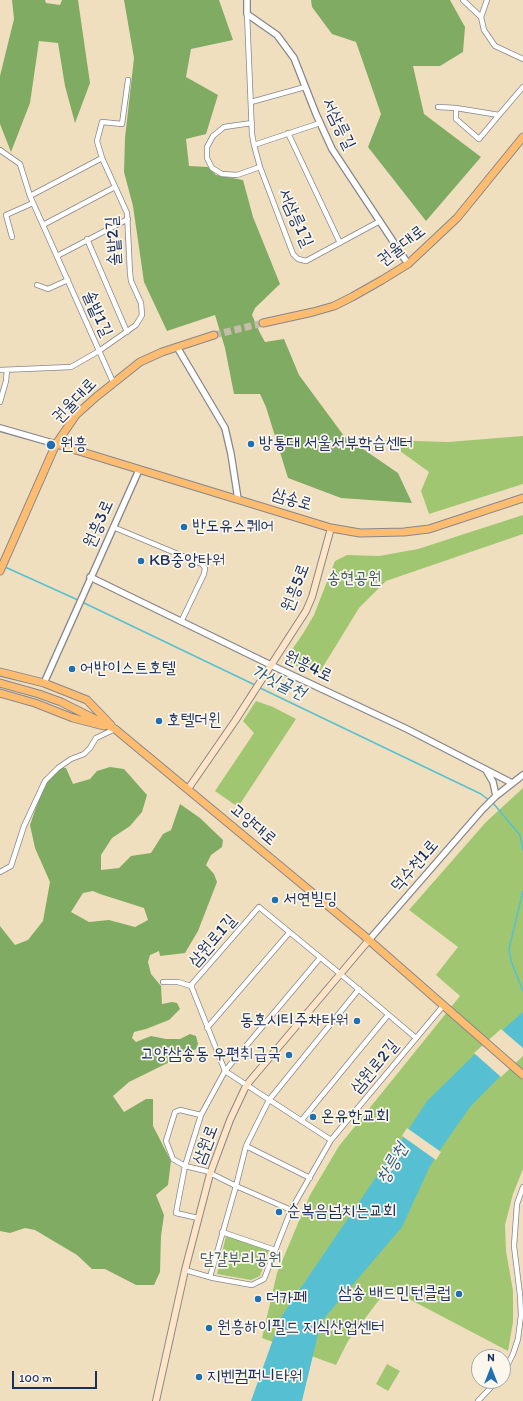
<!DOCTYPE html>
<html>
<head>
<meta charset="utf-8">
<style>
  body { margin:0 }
  #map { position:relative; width:523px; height:1401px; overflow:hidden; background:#f0dfbe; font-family:Itim,sans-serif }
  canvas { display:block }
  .north { position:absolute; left:471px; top:1349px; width:40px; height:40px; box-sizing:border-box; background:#fbf7ec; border:1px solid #a1a7b3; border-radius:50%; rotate:0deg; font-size:11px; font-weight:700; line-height:16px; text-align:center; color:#1b2f5e }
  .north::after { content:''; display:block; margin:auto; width:14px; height:18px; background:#1f6fb2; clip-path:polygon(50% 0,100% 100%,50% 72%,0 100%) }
  .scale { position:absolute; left:12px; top:1371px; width:85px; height:18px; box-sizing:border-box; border:2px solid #1b2f5e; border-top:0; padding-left:5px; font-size:12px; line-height:14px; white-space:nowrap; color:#1b2f5e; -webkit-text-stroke:3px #fbf7ec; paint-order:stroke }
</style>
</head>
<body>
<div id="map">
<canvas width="523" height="1401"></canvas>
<div class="north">N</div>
<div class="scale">100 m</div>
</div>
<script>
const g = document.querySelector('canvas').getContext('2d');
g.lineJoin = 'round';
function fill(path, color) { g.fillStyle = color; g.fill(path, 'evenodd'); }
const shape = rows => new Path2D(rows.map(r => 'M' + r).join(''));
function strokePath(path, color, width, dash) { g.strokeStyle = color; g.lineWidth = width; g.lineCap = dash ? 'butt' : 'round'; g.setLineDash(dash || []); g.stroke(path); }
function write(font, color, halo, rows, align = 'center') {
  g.font = font + ' Itim,"Poor Story",sans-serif'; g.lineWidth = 3.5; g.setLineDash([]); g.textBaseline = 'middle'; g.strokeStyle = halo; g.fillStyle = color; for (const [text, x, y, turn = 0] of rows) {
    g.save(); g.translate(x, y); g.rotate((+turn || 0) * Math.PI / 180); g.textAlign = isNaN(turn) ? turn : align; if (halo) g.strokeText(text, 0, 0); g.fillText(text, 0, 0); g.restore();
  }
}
const green = shape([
  [523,436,523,484,429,514,421,491,429,472,385,440,448,442],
  [523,515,523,534,386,581,359,608,318,675,290,663,289,654,304,632,314,615,335,561,347,555,379,556,418,549],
  [256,701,273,707,296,719,238,807,215,791,254,733,243,721],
  [523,788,523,1169,513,1194,505,1225,506,1251,513,1291,513,1322,508,1351,388,1288,348,1341,336,1365,262,1338,277,1273,310,1195,339,1146,460,996,436,975,458,947,409,910,486,822],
  [226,1236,269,1250,260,1276,251,1280,217,1274],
  [387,1364,400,1371,388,1391,376,1384]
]);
const forest = shape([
  [12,0,45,0,46,3,60,5,62,0,78,0,90,83,75,123,65,86,58,43,39,41,30,103,11,152,0,124,0,76,14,19],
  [124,0,219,0,233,40,191,49,186,77,218,95,206,134,186,139,189,166,208,167,216,175,243,180,253,217,280,284,255,308,252,315,260,333,265,342,284,339,299,375,344,436,398,473,412,503,341,498,288,478,266,407,260,394,234,394,225,348,215,315,167,331,144,282,133,206,124,172,125,138,134,58],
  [311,0,450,0,465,27,463,52,440,66,413,66,424,114,481,157,426,221,368,147,381,114,356,42,332,34,312,7],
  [110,767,124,769,147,795,142,812,130,826,112,838,101,855,101,870,119,868,131,856,151,853,163,834,171,830,180,804,200,818,223,840,222,847,211,855,206,865,214,874,217,882,198,931,185,953,160,956,159,951,150,955,148,962,151,974,161,986,162,1004,172,1002,177,1003,180,1009,169,1020,146,1029,134,1032,132,1038,136,1042,151,1036,166,1039,180,1039,190,1034,196,1036,198,1044,196,1049,129,1082,113,1096,124,1112,146,1099,153,1099,153,1126,171,1161,168,1185,156,1195,164,1215,161,1236,160,1272,154,1285,136,1285,105,1269,92,1269,77,1255,35,1230,25,1228,10,1233,0,1231,0,926,15,945,28,940,43,921,50,882,35,848,30,825,45,781,58,768,66,768,73,784,90,779,97,771],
  [93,891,100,894,144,908,148,920,135,927,109,920,89,922,71,912,83,893]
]);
const water = shape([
  [523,1012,523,1053,470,1107,440,1150,430,1166,402,1227,321,1322,302,1401,251,1401,281,1317,410,1127,427,1101,473,1056]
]);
const pier = shape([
  [501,1029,523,1048,523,1056,501,1077,474,1053],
  [407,1128,441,1152,436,1160,402,1136]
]);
const stream = shape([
  [5,567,78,600],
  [82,602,255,685],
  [258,687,481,794,490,801],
  [493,803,520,835,523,850],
  [523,891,509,949,511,961,523,991]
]);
const primaryTunnel = shape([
  [214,335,263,323]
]);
const minor = shape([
  [463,0,481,17],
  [487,0,481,17,484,30,495,46,523,59],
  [247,14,252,134,254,145,260,167,293,254,298,259,306,261,380,221],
  [251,102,305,87],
  [438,107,456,108,499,115,523,87],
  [456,108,456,119,479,139,499,115],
  [252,123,224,127,213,136,207,147,207,158,212,168,222,174,237,175,260,167],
  [288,133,340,243],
  [254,145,320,123],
  [0,150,20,164,30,196,113,382],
  [30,196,102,158],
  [43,225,115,187],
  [12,237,6,215,33,203],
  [87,239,127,332],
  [57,256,128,219],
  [37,285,48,289,68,280],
  [0,370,71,367,99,351,136,325,142,315,141,303,131,281,130,273,127,213,102,158,97,141,102,122,122,124,128,80],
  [0,402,6,381,7,370],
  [113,527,202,564,205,568,204,574,181,622],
  [0,872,11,866,24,826,45,781,58,768,71,759,84,754,90,748,96,738,115,729],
  [163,982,178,982,191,986],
  [207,1028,289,933],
  [201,1115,180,1110,175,1112,166,1141,173,1159,185,1166,206,1171,236,1186,291,1210],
  [301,1121,388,1015],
  [331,1140,225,1071,192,988,192,984,259,907,344,977,416,1038],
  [246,1146,310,1178],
  [198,1218,176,1213,185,1166,201,1115,225,1071,320,958],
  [222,1232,275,1250],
  [185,1270,213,1278,252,1285,264,1279,291,1210,331,1140,443,1006],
  [210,1277,236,1186,246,1146,269,1100,359,989],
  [503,1374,513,1354,518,1339,521,1315,520,1295,514,1246,517,1204,523,1187],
  [478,1401,497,1381]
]);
const tertiary = shape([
  [247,0,247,14,277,35,294,58,316,114,332,149,408,264],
  [177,347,225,428,231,454,238,499],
  [0,428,56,444],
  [90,577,277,668,407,729,512,783],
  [44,683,139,470],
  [486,770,493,782,496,796],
  [369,940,482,810,496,796,523,775]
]);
const secondary = shape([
  [188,789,235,721,306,611,312,597,331,528],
  [156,1401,185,1270,210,1174,230,1120,245,1088,249,1082,369,940]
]);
const primary = shape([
  [263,323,313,312,334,306,352,297,382,280,408,264,457,218,523,137],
  [56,444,331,528,360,533,404,532,429,529,523,498],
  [0,571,56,444,76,415,96,397,140,362,162,352,214,335],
  [0,672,44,683,87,700,111,725],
  [0,683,39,694,61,702,115,729,362,934,523,1075],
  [0,693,35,703,73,718,104,726]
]);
const markers = [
  [251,444,4,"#1f6fb2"],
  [51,445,5,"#1f6fb2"],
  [184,527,4,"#1f6fb2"],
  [141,561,4,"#1f6fb2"],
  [72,669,4,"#1f6fb2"],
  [159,721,4,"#1f6fb2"],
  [275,900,4,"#1f6fb2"],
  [357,1021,4,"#1f6fb2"],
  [289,1055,4,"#1f6fb2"],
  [313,1117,4,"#1f6fb2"],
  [279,1212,4,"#1f6fb2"],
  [459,1294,4,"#1f6fb2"],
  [258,1299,4,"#1f6fb2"],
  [209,1328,4,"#1f6fb2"],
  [199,1377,4,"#1f6fb2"]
];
const streetNames = [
  ["서삼릉길",338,124,64],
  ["서삼릉1길",295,218,66],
  ["솔밭2길",114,241,-94],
  ["권율대로",402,246,-38],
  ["솔밭1길",97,314,66],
  ["권율대로",75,401,-46],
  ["삼송로",292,500,17],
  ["원흥3로",99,524,-66],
  ["원흥5로",296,588,-69],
  ["원흥4로",308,667,25],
  ["고양대로",253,825,40],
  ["덕수천1로",415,866,-49],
  ["삼원로1길",213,941,-49],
  ["삼원로2길",375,1067,-50],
  ["삼원로",206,1145,-69]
];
const poiNames = [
  ["방통대 서울서부학습센터",259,444],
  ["원흥",60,445],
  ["반도유스퀘어",192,527],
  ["KB중앙타워",149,561],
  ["어반이스트호텔",80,669],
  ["호텔더윈",167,721],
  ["서연빌딩",283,900],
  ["동호시티주차타워",349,1021,"right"],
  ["고양삼송동 우편취급국",281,1055,"right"],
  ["온유한교회",321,1117],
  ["순복음넘치는교회",287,1212],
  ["삼송 배드민턴클럽",451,1294,"right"],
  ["더카페",266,1299],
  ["원흥하이필드 지식산업센터",217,1328],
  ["지벤컴퍼니타워",207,1377]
];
const parkNames = [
  ["송현공원",354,579],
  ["달걀부리공원",241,1260]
];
const waterNames = [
  ["가싯골천",278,683,25],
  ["창릉천",393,1164,-60]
];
fill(green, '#a0c671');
fill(forest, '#80ab63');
fill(water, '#56c0d2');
fill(pier, '#f0dfbe');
strokePath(stream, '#56c0d2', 1.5);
strokePath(primaryTunnel, '#c5bcab', 7, [7, 3.5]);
strokePath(minor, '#86878e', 6);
strokePath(tertiary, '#86878e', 8);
strokePath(secondary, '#86878e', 8);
strokePath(primary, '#86878e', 9);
strokePath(minor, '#fff', 4.5);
strokePath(tertiary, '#fff', 5.5);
strokePath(secondary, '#ffe4c6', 6);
strokePath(primary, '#febc70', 7);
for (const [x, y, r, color] of markers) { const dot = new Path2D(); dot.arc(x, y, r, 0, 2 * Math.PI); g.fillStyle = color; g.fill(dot); strokePath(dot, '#fbf7ec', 1.5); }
write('17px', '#1b2f5e', '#fbf7ec', streetNames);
write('17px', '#1b2f5e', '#fbf7ec', poiNames, 'left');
write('17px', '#435c64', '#fbf7ec', parkNames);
write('italic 18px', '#2d5a81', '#fbf7ec', waterNames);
</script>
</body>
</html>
